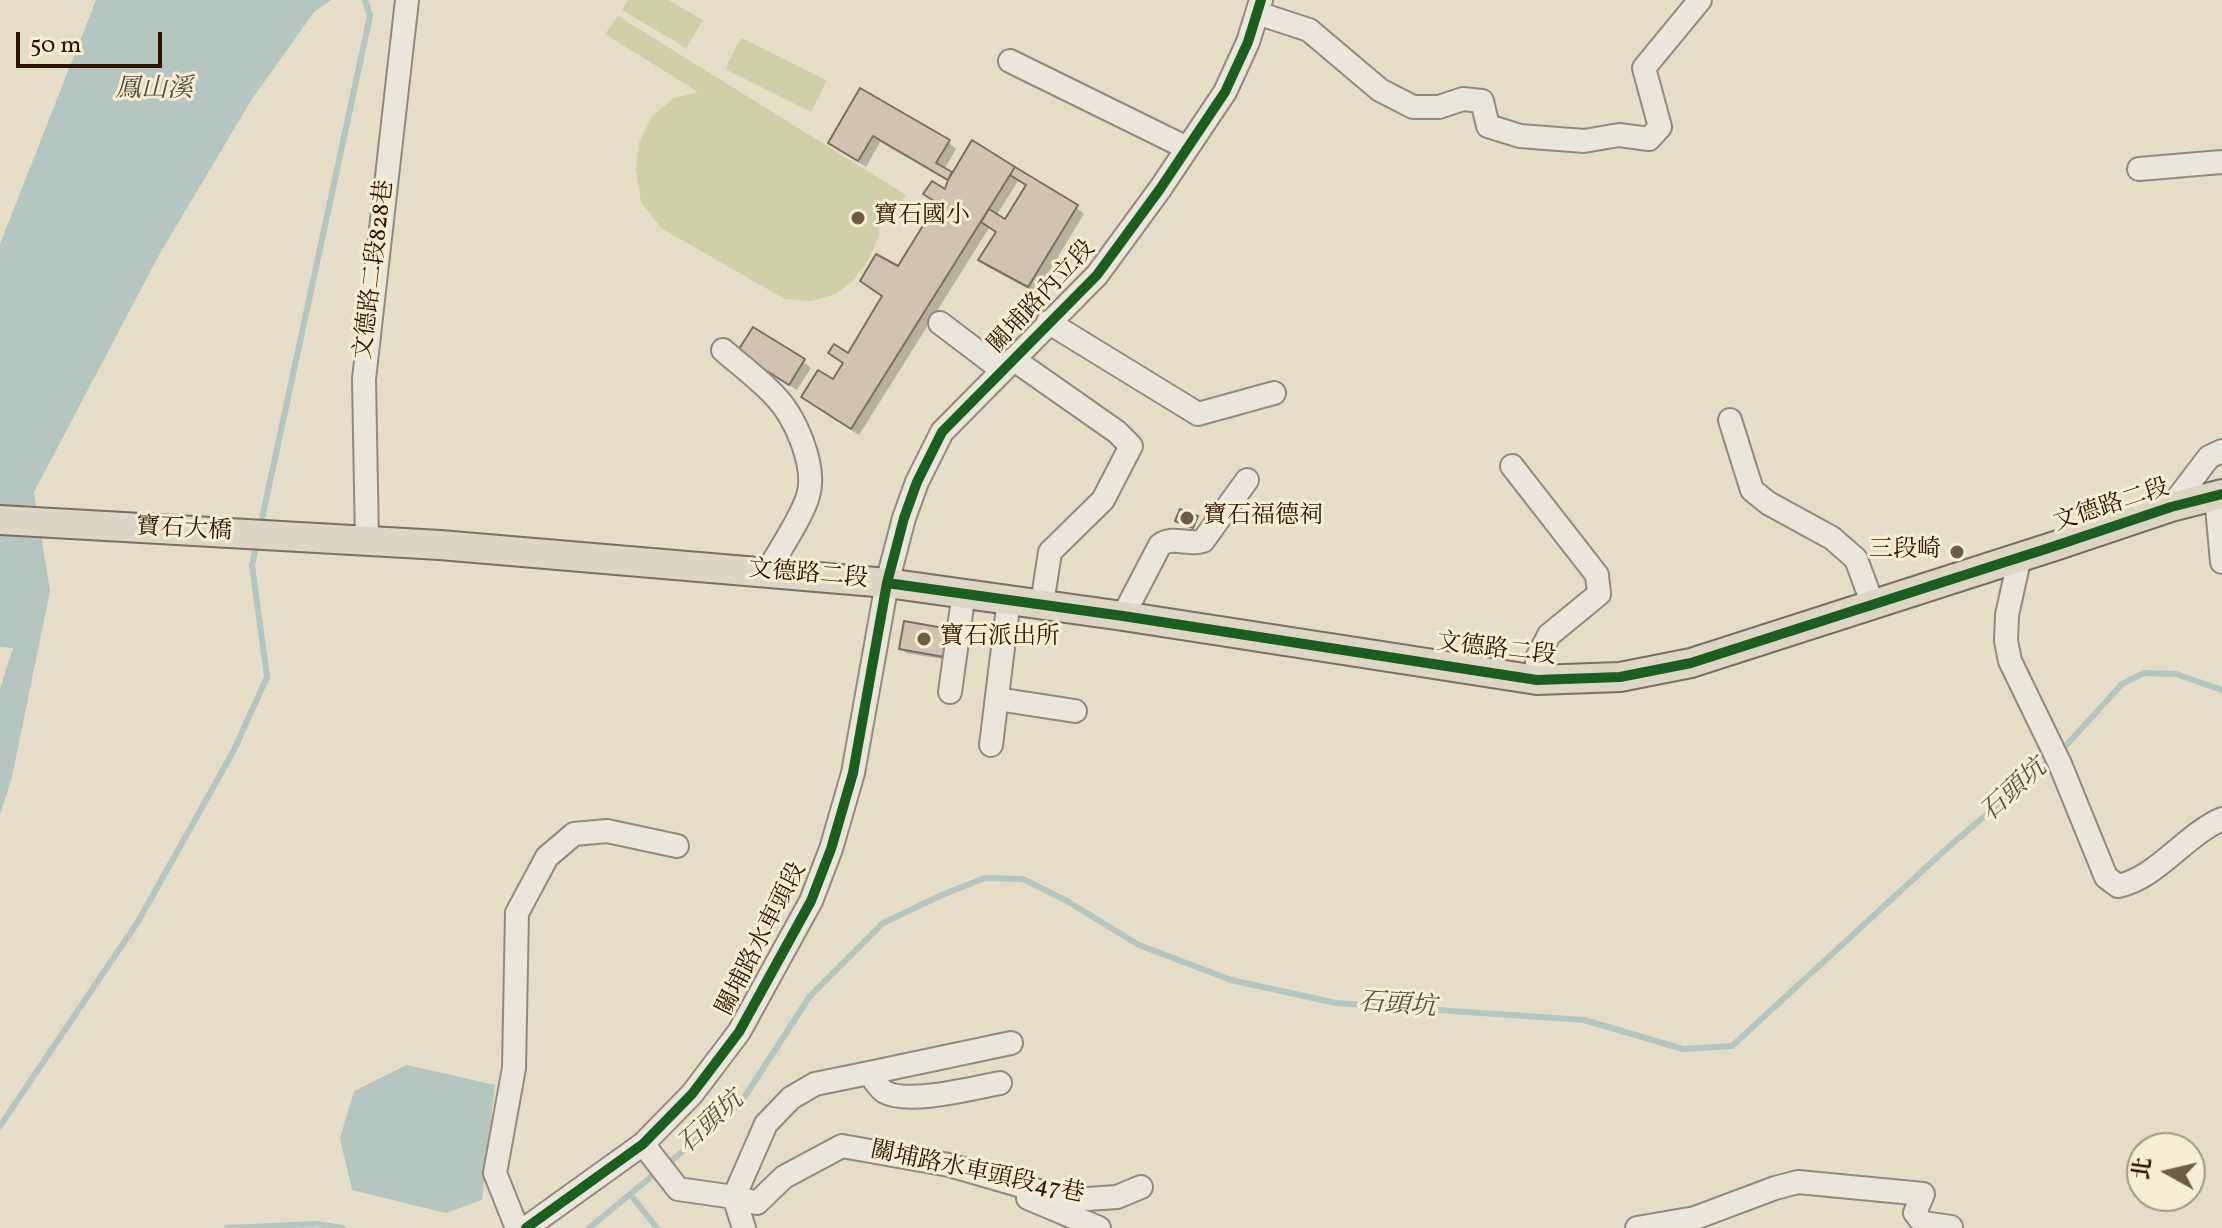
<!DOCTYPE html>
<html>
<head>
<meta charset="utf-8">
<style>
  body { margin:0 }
  #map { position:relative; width:2222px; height:1228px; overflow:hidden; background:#e5ddc7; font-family:Vollkorn,"Noto Serif TC",serif }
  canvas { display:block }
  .north { position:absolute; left:2126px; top:1132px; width:80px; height:80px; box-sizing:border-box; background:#f7edd2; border:2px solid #a7967e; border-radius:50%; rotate:278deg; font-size:22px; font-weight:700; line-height:32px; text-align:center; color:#301400 }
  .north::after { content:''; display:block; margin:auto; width:28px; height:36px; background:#6f5a46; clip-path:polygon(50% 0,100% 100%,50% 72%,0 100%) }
  .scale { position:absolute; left:16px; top:32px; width:146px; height:36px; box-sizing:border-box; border:4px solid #301400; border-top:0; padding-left:10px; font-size:24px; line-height:28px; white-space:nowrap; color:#301400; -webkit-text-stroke:6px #f7edd2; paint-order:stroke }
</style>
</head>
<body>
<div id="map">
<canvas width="2222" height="1228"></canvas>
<div class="north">北</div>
<div class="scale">50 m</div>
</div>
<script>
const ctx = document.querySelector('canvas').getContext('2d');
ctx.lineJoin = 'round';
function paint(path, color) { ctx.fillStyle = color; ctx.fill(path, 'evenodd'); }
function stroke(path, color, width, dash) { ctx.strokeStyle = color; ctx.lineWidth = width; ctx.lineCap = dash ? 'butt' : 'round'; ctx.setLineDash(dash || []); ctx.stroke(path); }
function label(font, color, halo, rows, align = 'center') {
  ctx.font = font + ' Vollkorn,"Noto Serif TC",serif'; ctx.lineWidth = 6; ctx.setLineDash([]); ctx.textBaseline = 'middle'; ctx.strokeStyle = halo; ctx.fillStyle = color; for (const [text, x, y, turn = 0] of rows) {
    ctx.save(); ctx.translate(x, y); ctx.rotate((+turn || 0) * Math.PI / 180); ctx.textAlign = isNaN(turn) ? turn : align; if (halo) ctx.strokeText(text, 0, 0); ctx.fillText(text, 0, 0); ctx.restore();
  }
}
paint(new Path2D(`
  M 628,0 L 668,0 L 703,20 L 686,48 L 622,10 Z
  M 618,16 L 906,195 L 893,213 L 878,203 L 879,235 L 870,257 L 853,281 L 836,294 L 811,301 L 785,299 L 661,228 L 641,202 L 636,169 L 639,143 L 652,116 L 674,98 L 698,92 L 605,34 Z
  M 741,38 L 827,81 L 811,112 L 725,69 Z`), '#cfcfa8');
paint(new Path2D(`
  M 96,0 L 331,0 L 314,12 L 252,99 L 159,255 L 34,492 L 50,591 L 12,777 L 0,815 L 0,689 L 13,648 L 0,647 L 0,244 Z
  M 407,1065 L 495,1085 L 482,1200 L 446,1213 L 352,1190 L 340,1138 L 354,1091 Z`), '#b5c5bf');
paint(new Path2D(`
  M 861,90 L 948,142 L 956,149 L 944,170 L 953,175 L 973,143 L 1076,207 L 1084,214 L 1036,293 L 988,267 L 980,259 L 997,233 L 989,228 L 859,435 L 811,404 L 804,397 L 834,382 L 844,365 L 830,353 L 848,356 L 884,297 L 863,281 L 899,268 L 938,205 L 926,194 L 946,192 L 949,182 L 880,142 L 866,167 L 838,150 L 830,143 ZM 1018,181 L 1027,187 L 1005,222 L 996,216 Z
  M 747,359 L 803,361 L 811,368 L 797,390 Z
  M 905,624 L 948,660 L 906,653 L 901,649 Z`), '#0003');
stroke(new Path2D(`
  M 260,528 L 370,16 L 365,0
  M 2061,751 L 2122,684 L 2144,673 L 2176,674 L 2222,690
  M 0,1126 L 139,920 L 234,750 L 267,677 L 252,565 L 257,543
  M 666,1165 L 740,1104 L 810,996 L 883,923 L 944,894 L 985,878 L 1023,879 L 1067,901 L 1139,945 L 1231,980 L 1336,1003 L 1584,1020 L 1683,1049 L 1732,1046 L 1945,850 L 2053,758
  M 630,1194 L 657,1228
  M 227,1228 L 316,1224 L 343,1228
  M 589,1228 L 657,1172`), '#b5c5bf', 6);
const building = new Path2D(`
  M 860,88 L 950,140 L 936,163 L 952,172 L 948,180 L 873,136 L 858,161 L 828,143 Z
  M 972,140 L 1015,167 L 851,429 L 801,397 L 818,370 L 833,379 L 843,363 L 828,353 L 834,344 L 848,353 L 882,296 L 860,281 L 876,254 L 898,266 L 937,203 L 923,194 L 932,181 L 945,189 L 948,180 Z
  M 1015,167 L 1078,205 L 1028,287 L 978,260 L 996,232 L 981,222 L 989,209 L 1005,219 L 1026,185 L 1010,175 Z
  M 753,327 L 805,359 L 789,385 L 737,352 Z
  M 1180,509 L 1198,516 L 1193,528 L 1175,521 Z
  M 904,621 L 949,629 L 944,657 L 899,649 Z`);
paint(building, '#d2c2b2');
stroke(building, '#797062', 2);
const minor = new Path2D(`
  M 1257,13 L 1309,30 L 1380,90 L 1413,107 L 1439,107 L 1463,99 L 1482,101 L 1488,126 L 1520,136 L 1584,141 L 1619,135 L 1649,139 L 1660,127 L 1644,68 L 1700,0
  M 1010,61 L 1187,148
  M 2139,169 L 2222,162
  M 1048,322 L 1198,414 L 1274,393
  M 940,323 L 1002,370
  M 723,350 C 740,365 759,379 774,395 C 795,416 817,466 808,496 C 802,517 779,551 767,572
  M 1013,359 L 1117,432 L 1131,446 L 1103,500 L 1050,552 L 1042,604
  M 1730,420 L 1752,490 L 1768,503 L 1832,538 L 1856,559 L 1873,605
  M 1512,466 L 1597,575 L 1599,594 L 1549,635 L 1537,658 L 1537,680
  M 2216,496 L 2222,562
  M 2171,507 L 2209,457 L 2222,451
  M 367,542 L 364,379 L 407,0
  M 2020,556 L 2007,615 L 2006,641 L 2010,661 L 2060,764 L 2106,877 L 2118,886 C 2157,878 2185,835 2222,819
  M 1123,616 L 1160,545 C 1173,535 1189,546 1203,541 L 1247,480
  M 950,692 L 964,592
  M 997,699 L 1075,711
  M 991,745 L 1009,599
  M 869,1073 L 1011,1043
  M 1000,1083 C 974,1088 908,1105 885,1092 C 879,1089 873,1078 869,1073 L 815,1084 L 791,1098 L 766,1124 L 734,1197 L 757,1203 L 784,1177 L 842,1146 L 949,1165 L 1039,1191 L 1087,1199 L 1117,1197 L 1141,1187
  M 643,1144 L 678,1189 L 734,1197 L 744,1228
  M 1028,1198 L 1099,1228
  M 517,1228 L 495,1173 L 514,1068 L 517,913 L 547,857 L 574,834 L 607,831 L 677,846
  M 526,1228 L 643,1144 L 692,1094 L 739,1032 L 811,901 L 831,849 L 853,773 L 887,583 L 904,518 L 917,482 L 942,432 L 1097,275 L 1160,189 L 1225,92 L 1248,42 L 1261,0
  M 1637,1228 L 1695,1218 L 1775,1188 L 1798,1182 L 1923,1194 L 1915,1213 L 1923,1223 L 1951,1227`);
const major = new Path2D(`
  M 0,520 L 440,545 L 887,583 L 1123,616 L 1537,680 L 1620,677 L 1691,663 L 2055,546 L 2171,507 L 2222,494`);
stroke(minor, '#938a7c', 26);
stroke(major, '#797062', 32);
stroke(minor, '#eae6db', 22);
stroke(major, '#ddd6c5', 28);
stroke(new Path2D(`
  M 887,583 L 1123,616 L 1537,680 L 1620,677 L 1691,663 L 2055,546 L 2171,507 L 2222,494
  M 526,1228 L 643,1144 L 692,1094 L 739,1032 L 811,901 L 831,849 L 853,773 L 887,583 L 904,518 L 917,482 L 942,432 L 1097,275 L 1160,189 L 1225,92 L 1248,42 L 1261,0`), '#1b5e20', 10);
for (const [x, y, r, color] of [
  [858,218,8,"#6f5a46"],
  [1187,518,8,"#6f5a46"],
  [1957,552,8,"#6f5a46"],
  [924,639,8,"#6f5a46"]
]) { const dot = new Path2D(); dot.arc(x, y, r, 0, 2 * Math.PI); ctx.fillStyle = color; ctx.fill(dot); stroke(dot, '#f7edd2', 3); }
label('24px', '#301400', '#f7edd2', [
  ["寶石國小",874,218],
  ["寶石福德祠",1203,518],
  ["三段崎",1941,552,"right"],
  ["寶石派出所",940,639]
], 'left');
label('24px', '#301400', '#f7edd2', [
  ["文德路二段828巷",376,270,-83],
  ["關埔路內立段",1043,298,-47],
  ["文德路二段",2112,507,-18],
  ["寶石大橋",184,531,3],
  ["文德路二段",808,576,5],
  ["文德路二段",1496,651,7],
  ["關埔路水車頭段",763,940,-63],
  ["關埔路水車頭段47巷",977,1174,12]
]);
label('italic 26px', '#574e41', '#f7edd2', [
  ["鳳山溪",154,91],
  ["石頭坑",2015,792,-42],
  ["石頭坑",1397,1007,4],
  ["石頭坑",712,1124,-42]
]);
</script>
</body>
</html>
